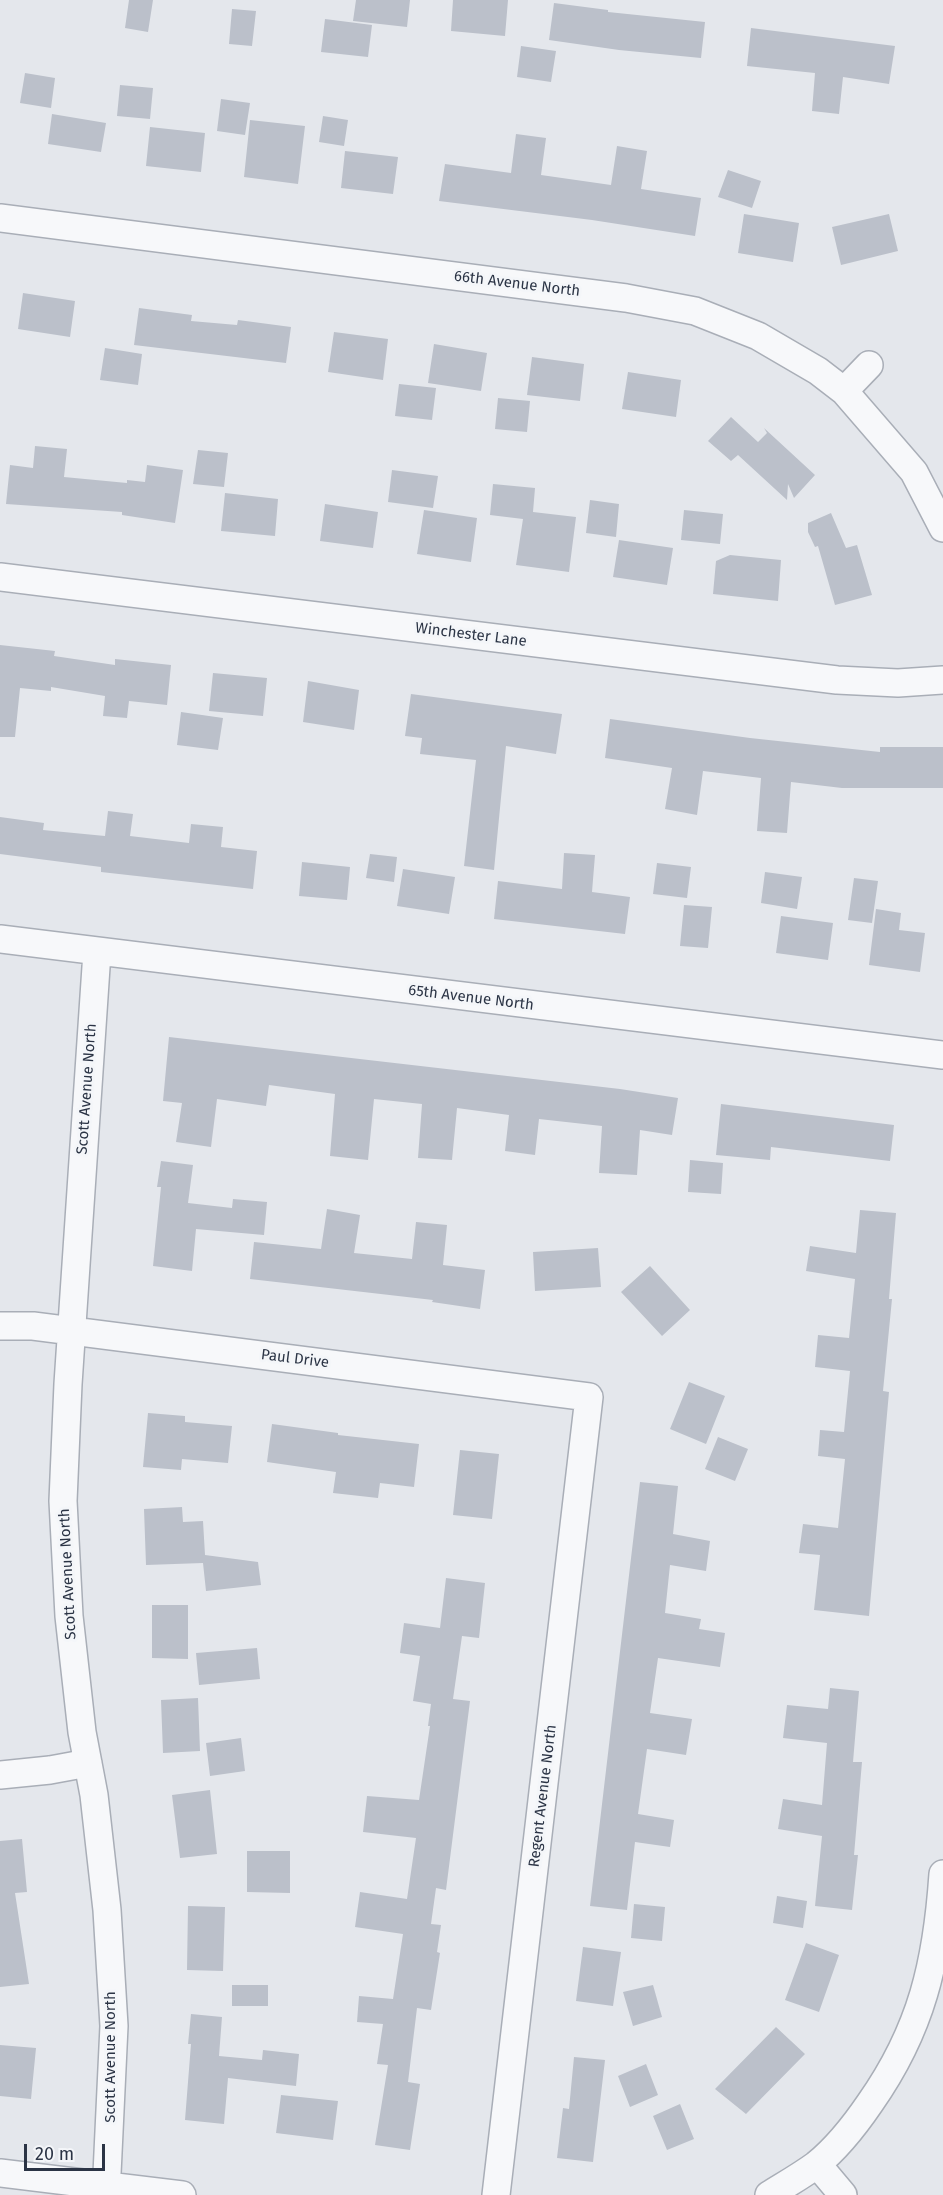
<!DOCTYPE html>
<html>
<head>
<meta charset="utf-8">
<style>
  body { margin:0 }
  #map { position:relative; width:943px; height:2195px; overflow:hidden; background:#e4e7ec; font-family:"Fira Sans",sans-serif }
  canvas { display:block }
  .scale { position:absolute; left:24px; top:2144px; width:81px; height:27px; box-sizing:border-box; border:3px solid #2b3445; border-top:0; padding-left:8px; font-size:18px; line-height:21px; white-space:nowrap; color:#2b3445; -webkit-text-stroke:4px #f4f6f9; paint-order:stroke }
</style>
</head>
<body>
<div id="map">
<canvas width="943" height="2195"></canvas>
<div class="scale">20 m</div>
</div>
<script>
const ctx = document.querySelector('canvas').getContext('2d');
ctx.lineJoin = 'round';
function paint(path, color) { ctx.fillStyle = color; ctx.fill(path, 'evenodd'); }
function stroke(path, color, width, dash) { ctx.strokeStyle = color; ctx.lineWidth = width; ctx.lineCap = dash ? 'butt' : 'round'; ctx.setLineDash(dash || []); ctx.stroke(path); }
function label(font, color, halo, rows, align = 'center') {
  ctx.font = font + ' "Fira Sans",sans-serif'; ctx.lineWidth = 6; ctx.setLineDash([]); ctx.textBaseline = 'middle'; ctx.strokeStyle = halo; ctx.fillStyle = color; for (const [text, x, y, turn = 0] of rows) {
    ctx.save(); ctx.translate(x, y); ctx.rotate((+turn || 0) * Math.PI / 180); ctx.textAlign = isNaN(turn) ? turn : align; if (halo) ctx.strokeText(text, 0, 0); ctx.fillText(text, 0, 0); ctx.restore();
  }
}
paint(new Path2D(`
  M 129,0 L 153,0 L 148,32 L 125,28 Z
  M 356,0 L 410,0 L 407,27 L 353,21 Z
  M 453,0 L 508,0 L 505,36 L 451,31 Z
  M 554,3 L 608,10 L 608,12 L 705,22 L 701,58 L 619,50 L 549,40 Z
  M 232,9 L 256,11 L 252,46 L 229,44 Z
  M 325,19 L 372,25 L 368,57 L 321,52 Z
  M 751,28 L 895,46 L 889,84 L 843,77 L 839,114 L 812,111 L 815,73 L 747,66 Z
  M 521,46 L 556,51 L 551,82 L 517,77 Z
  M 25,73 L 55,78 L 51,108 L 20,103 Z
  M 120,85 L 153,88 L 150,119 L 117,116 Z
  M 221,99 L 250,103 L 245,135 L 217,131 Z
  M 52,114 L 106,123 L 101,152 L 48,144 Z
  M 323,116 L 348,120 L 344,146 L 319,142 Z
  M 250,120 L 305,126 L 298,184 L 244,177 Z
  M 150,127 L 205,133 L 201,172 L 146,166 Z
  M 516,134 L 546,138 L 541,175 L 611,185 L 617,146 L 647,151 L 641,189 L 701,198 L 695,236 L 592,220 L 439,201 L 445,164 L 511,173 Z
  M 345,151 L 398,157 L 393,194 L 341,188 Z
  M 728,170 L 761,181 L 752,208 L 718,197 Z
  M 744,214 L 799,223 L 793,262 L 738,253 Z
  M 889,214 L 898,251 L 841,265 L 832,227 Z
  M 23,293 L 75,301 L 70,337 L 18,329 Z
  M 139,308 L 192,315 L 191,321 L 237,325 L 238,320 L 291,327 L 286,363 L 134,345 Z
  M 334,332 L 388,339 L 383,380 L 328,372 Z
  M 434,344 L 487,353 L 481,391 L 428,383 Z
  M 105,348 L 142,354 L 138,385 L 100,380 Z
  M 532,357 L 584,364 L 580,401 L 527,395 Z
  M 628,372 L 681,380 L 676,417 L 622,409 Z
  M 399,384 L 436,388 L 432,420 L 395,416 Z
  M 498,398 L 530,401 L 527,432 L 495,429 Z
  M 731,417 L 758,442 L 767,433 L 764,428 L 815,475 L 794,498 L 788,484 L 787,500 L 738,455 L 731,461 L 708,441 Z
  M 35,446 L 67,449 L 64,477 L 127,483 L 127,480 L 145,482 L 147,465 L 183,470 L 175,523 L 122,515 L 122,512 L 6,504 L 10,465 L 33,468 Z
  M 198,450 L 228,453 L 224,487 L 193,484 Z
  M 392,470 L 438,476 L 433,508 L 388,502 Z
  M 493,484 L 535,488 L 533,512 L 576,517 L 569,572 L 516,565 L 523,519 L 490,515 Z
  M 225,493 L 278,499 L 275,536 L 221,531 Z
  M 590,500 L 619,504 L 616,537 L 586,533 Z
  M 325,504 L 378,512 L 373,548 L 320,541 Z
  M 424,510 L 477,518 L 471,562 L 417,554 Z
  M 684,510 L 723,514 L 720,544 L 681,540 Z
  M 831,513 L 846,548 L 857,545 L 872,595 L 835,605 L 818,546 L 815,547 L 808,532 L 808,523 Z
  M 619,540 L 673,548 L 667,585 L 613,577 Z
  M 730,555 L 781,560 L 778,601 L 713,594 L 716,561 Z
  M 0,645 L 55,651 L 54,656 L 115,665 L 115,659 L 171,665 L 167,705 L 129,701 L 127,718 L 103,716 L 105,696 L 51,687 L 51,691 L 20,688 L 15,737 L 0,737 Z
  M 213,673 L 267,678 L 263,716 L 209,711 Z
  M 308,681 L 359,690 L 354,730 L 303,722 Z
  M 411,694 L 562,714 L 556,754 L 506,746 L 494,870 L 464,866 L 476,760 L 420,754 L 422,738 L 405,736 Z
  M 181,712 L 223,718 L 218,750 L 177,745 Z
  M 610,719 L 750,738 L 880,752 L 880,747 L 943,747 L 943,788 L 842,788 L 791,782 L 787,833 L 757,831 L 761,778 L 703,771 L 697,815 L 665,809 L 672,768 L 605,758 Z
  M 108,811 L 133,814 L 130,836 L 189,843 L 191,824 L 223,827 L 221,847 L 257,851 L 253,889 L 101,872 L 101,867 L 0,854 L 0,817 L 44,823 L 43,830 L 105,836 Z
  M 564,853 L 595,855 L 592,892 L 630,897 L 625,934 L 494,919 L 498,881 L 562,889 Z
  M 370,854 L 397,857 L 394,882 L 366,878 Z
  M 302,862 L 350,867 L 347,900 L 299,896 Z
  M 657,863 L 691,867 L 687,898 L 653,894 Z
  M 403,869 L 455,877 L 449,914 L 397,906 Z
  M 765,872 L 802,877 L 797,909 L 761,903 Z
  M 854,878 L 878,881 L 872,923 L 848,920 Z
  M 684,905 L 712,907 L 708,948 L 680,946 Z
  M 876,909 L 901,913 L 899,930 L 925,933 L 920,972 L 869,965 Z
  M 781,916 L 833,923 L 828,960 L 776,953 Z
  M 169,1037 L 620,1089 L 678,1098 L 672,1135 L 640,1130 L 637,1175 L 599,1173 L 602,1126 L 539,1119 L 535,1155 L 505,1151 L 509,1115 L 457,1108 L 452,1160 L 418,1158 L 422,1104 L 374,1099 L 368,1160 L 330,1156 L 335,1094 L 269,1085 L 266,1106 L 217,1099 L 211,1147 L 176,1142 L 182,1103 L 163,1101 Z
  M 721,1104 L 894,1125 L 890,1161 L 771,1147 L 770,1160 L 716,1155 Z
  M 690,1160 L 723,1163 L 721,1194 L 688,1192 Z
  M 161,1161 L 193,1165 L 188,1203 L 232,1208 L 233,1199 L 267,1202 L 264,1235 L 196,1229 L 192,1271 L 153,1266 L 161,1187 L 157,1187 Z
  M 327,1209 L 360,1215 L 354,1253 L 412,1259 L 416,1222 L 447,1225 L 443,1265 L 485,1270 L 480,1309 L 432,1302 L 433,1300 L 250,1279 L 254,1242 L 321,1249 Z
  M 860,1210 L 896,1213 L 889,1299 L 892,1299 L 883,1391 L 889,1392 L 869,1616 L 814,1610 L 820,1555 L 799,1553 L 803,1524 L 838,1528 L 845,1459 L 818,1456 L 820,1430 L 844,1432 L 850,1371 L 815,1367 L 818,1335 L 849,1338 L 855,1279 L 806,1271 L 810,1246 L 856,1253 Z
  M 598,1248 L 601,1287 L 535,1291 L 533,1252 Z
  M 650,1266 L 690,1310 L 662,1336 L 621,1292 Z
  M 689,1382 L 725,1396 L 706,1444 L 670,1429 Z
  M 148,1413 L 185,1416 L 185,1422 L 232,1426 L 228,1463 L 182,1459 L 181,1470 L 143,1467 Z
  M 272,1424 L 338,1433 L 338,1435 L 419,1444 L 414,1487 L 380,1483 L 378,1498 L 333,1493 L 336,1472 L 267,1462 Z
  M 718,1437 L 748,1449 L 735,1481 L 705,1469 Z
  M 460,1450 L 499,1454 L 492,1519 L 453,1515 Z
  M 640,1482 L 678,1486 L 673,1534 L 710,1541 L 706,1571 L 670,1565 L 665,1613 L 701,1619 L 699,1629 L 725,1633 L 720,1667 L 658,1658 L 650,1713 L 692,1719 L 686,1755 L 647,1749 L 638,1814 L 674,1820 L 670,1847 L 635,1842 L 627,1910 L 590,1906 Z
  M 182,1507 L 183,1522 L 203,1521 L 205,1555 L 258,1562 L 261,1585 L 206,1591 L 203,1563 L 146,1565 L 144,1509 Z
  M 446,1578 L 485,1583 L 479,1638 L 462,1636 L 453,1699 L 470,1701 L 446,1890 L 436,1888 L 431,1924 L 441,1925 L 437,1952 L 440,1953 L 431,2010 L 417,2008 L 408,2082 L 420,2084 L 410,2150 L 375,2145 L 388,2065 L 377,2064 L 383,2024 L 357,2022 L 359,1996 L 393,1999 L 403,1934 L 355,1927 L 360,1892 L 407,1899 L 416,1838 L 363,1832 L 367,1796 L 419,1800 L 430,1726 L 428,1726 L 431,1704 L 413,1701 L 420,1656 L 400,1653 L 404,1623 L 440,1628 Z
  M 152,1605 L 188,1605 L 188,1659 L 152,1658 Z
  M 257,1648 L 260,1679 L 199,1685 L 196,1653 Z
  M 830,1688 L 859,1691 L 853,1762 L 862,1762 L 854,1855 L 858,1855 L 852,1910 L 815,1906 L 822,1836 L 778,1829 L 783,1799 L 822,1805 L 827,1743 L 783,1738 L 787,1705 L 828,1709 Z
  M 198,1698 L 200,1751 L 163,1753 L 161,1700 Z
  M 241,1738 L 245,1771 L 210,1776 L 206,1743 Z
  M 210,1790 L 217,1854 L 180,1858 L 172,1795 Z
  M 22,1839 L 27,1892 L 15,1893 L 29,1984 L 0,1987 L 0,1841 Z
  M 247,1851 L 290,1851 L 290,1893 L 247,1892 Z
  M 777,1896 L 807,1901 L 803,1928 L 773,1923 Z
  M 634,1904 L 665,1907 L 662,1941 L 631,1938 Z
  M 188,1906 L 225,1907 L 223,1971 L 187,1970 Z
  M 806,1943 L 839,1955 L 819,2012 L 785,2000 Z
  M 583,1947 L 621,1952 L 613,2006 L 576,2001 Z
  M 232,1985 L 268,1985 L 268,2006 L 232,2006 Z
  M 653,1985 L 662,2017 L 633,2026 L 623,1992 Z
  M 191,2014 L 222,2017 L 219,2056 L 262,2060 L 263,2050 L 299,2054 L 296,2086 L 228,2078 L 224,2124 L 185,2120 L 191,2044 L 188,2044 Z
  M 776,2027 L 805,2054 L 746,2114 L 715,2089 Z
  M 0,2045 L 36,2048 L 31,2099 L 0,2096 Z
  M 574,2057 L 605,2060 L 593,2162 L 557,2158 L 563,2108 L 569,2109 Z
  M 646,2064 L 658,2095 L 630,2107 L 618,2076 Z
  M 281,2095 L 338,2101 L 333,2140 L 276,2133 Z
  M 680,2104 L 694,2139 L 667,2150 L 653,2116 Z`), '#bbc0ca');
const street = new Path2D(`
  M 0,218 L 626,298 L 695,311 L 758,336 L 818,371 L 844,391 L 914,472 L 943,528
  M 844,391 L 869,365
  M 0,577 L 837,680 L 898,683 L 943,680
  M 0,939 L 943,1055
  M 97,952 L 68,1384 L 63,1501 L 69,1616 L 82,1732 L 94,1795 L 107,1910 L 114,2026 L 106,2195
  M 0,1326 L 33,1326 L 589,1397 L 496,2195
  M 0,1775 L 50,1770 L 88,1763
  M 817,2164 L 843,2195
  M 0,2173 L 182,2195
  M 769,2195 C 785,2185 801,2176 816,2165 C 837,2148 855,2125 870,2103 C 922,2029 937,1962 943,1874`);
stroke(street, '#a9aeb7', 30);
stroke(street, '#f7f8fa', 27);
label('15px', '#2b3445', '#f4f6f9', [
  ["66th Avenue North",517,284,7],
  ["Winchester Lane",471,635,7],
  ["65th Avenue North",471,998,7],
  ["Scott Avenue North",87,1089,-86],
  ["Paul Drive",295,1359,7],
  ["Scott Avenue North",68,1574,-93],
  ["Regent Avenue North",543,1796,-83],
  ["Scott Avenue North",111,2057,-90]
]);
</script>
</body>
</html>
